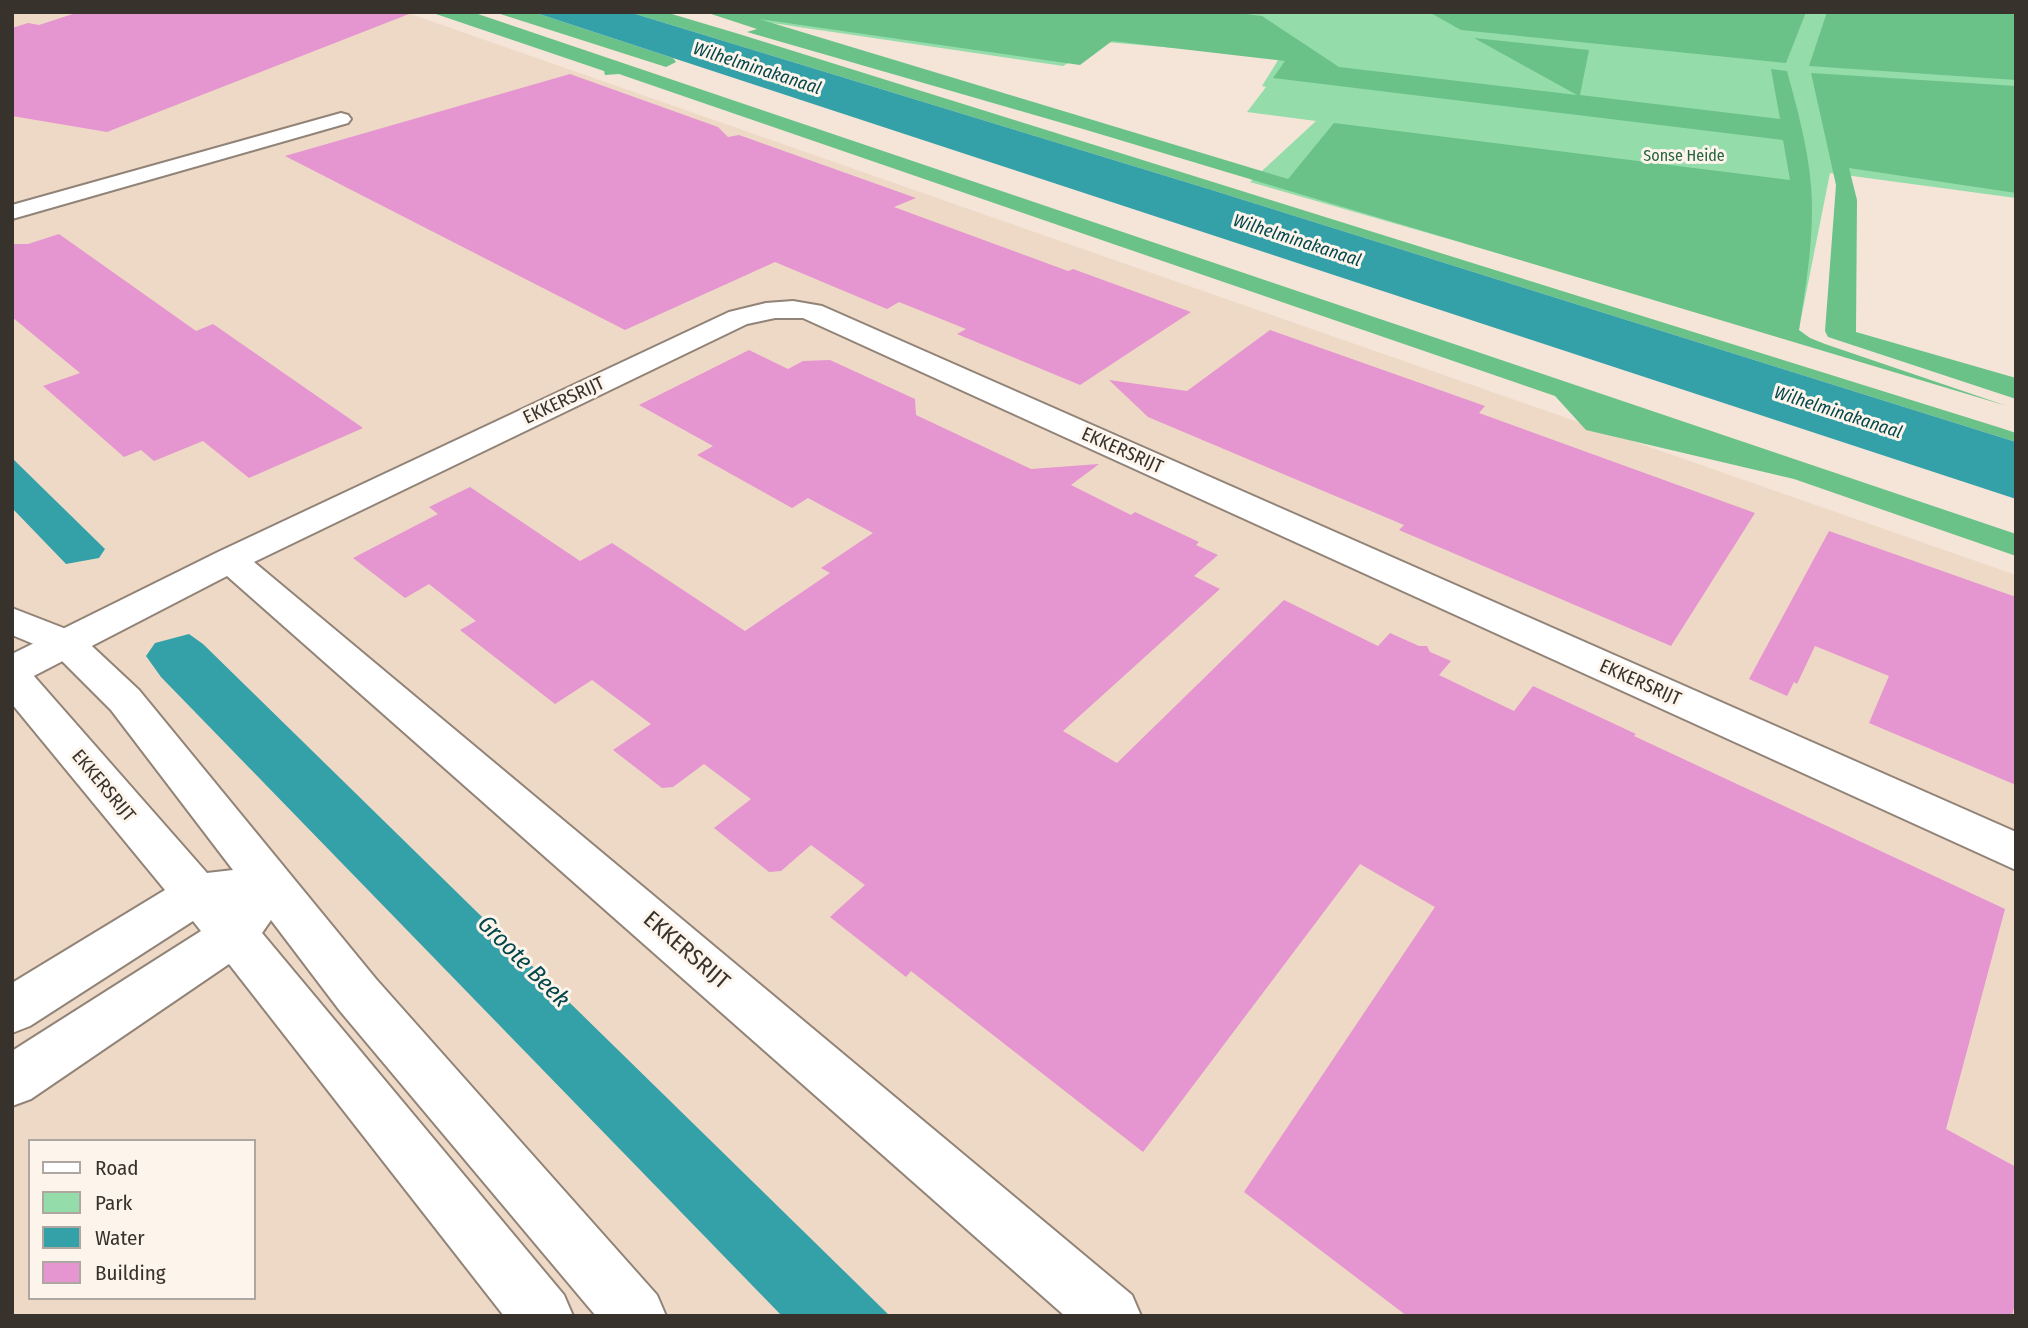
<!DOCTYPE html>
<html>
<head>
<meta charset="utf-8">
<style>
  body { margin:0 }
  #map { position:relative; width:2028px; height:1328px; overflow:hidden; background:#f5e5d8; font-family:"Fira Sans Condensed",sans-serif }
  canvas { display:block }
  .frame { position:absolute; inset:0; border:14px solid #38322d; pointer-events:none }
  .legend { position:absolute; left:28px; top:1139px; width:228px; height:161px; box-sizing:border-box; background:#fdf4ec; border:2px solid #aea6a0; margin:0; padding:9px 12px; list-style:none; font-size:21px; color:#38322d }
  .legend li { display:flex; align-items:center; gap:14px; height:35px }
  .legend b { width:35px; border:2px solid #aea6a0 }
</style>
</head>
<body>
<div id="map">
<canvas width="2028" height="1328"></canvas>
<div class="frame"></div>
<ul class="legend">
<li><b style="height:9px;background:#fff"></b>Road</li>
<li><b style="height:19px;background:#95dcab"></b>Park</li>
<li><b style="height:19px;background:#34a1a9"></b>Water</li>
<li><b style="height:19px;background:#e595d0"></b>Building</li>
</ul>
</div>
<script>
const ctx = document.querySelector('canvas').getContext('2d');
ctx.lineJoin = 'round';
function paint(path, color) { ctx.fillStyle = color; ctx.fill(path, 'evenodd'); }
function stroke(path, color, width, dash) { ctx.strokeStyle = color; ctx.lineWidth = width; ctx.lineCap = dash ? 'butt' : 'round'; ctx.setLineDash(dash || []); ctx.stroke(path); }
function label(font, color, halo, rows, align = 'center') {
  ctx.font = font + ' "Fira Sans Condensed",sans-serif'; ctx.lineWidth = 6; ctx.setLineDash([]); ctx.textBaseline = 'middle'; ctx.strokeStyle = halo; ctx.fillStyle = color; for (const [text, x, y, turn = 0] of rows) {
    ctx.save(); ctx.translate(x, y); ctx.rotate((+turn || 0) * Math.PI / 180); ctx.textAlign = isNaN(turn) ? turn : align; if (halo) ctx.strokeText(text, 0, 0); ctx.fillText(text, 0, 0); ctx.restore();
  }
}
paint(new Path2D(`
  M 12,12 L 405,12 L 2016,575 L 2016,1316 L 12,1316 ZM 30,1141 L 254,1141 L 254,1298 L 30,1298 Z`), '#eed9c6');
paint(new Path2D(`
  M 725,12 L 2016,12 L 2016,198 L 1830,173 L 1797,339 L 1250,182 L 1316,121 L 1247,112 L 1266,87 L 1262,86 L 1280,57 L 1105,42 L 1063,66 L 758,21 Z`), '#95dcab');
paint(new Path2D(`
  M 430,12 L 472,12 L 2016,534 L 2016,556 L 1794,479 L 1586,430 L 1555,396 L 619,74 L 605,75 L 604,71 Z
  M 494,12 L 533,12 L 673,58 L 676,62 L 666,67 Z
  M 629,12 L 665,12 L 739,34 L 2001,428 L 2016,433 L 2016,442 L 1212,190 Z
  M 705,12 L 1229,12 L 1262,16 L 1339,67 L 1577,95 L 1474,38 L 1589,50 L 1580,95 L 1780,119 L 1771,69 L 1787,71 C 1797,108 1808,147 1811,186 C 1815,233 1806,285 1799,330 L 1810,338 L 1825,344 L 2007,406 L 1083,129 L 747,32 L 757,29 ZM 759,19 L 1080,65 L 1112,41 L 1285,61 L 1273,78 L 1783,140 L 1790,180 L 1334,123 L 1288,179 Z
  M 1429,12 L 1806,12 L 1786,63 L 1461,30 Z
  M 1827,12 L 2016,12 L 2016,80 L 1809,66 Z
  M 1811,73 L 2016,86 L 2016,193 L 1849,168 L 1857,200 L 1856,332 L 2016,378 L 2016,399 L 1828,337 L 1825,331 L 1836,185 Z`), '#6ac288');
paint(new Path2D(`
  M 533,12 L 629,12 L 1212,190 L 2016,442 L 2016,499 Z
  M 12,458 L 105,549 L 99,558 L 66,564 L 12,508 Z
  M 189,634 L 203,644 L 890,1316 L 782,1316 L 161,677 L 146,656 L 155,643 Z`), '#34a1a9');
paint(new Path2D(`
  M 79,12 L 409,12 L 409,14 L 107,132 L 12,116 L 12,28 L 28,23 L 39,25 Z
  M 570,74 L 718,127 L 728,137 L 739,135 L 916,198 L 894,207 L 1068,271 L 1073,269 L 1191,312 L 1080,385 L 957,334 L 966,329 L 899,302 L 887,309 L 775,262 L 625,330 L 285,156 Z
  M 59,234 L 196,331 L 213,324 L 363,428 L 249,478 L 203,441 L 154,461 L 141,450 L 124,457 L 43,386 L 80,373 L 12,317 L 12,244 L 28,244 Z
  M 1270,330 L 1485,406 L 1479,413 L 1755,513 L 1671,646 L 1399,530 L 1404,525 L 1148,417 L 1109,380 L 1187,391 Z
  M 749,350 L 788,369 L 803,361 L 830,360 L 915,399 L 916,415 L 1031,469 L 1099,464 L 1071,485 L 1131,515 L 1135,512 L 1199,542 L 1196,545 L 1218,555 L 1194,576 L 1220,589 L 1063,731 L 1117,763 L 1284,600 L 1378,646 L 1390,633 L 1419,646 L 1427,646 L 1430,652 L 1451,661 L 1439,675 L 1514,711 L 1533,686 L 1636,734 L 1634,736 L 2005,909 L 1946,1129 L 2016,1167 L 2016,1299 L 2012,1316 L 1407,1316 L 1244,1192 L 1435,907 L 1360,864 L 1143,1152 L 911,971 L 906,977 L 830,917 L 865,885 L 811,845 L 781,871 L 769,872 L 714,828 L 751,799 L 704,764 L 673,787 L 662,788 L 613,750 L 651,724 L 592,680 L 555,704 L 460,630 L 476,621 L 429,584 L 405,598 L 353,558 L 438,514 L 429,507 L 470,487 L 580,561 L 612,543 L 745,631 L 830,573 L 821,568 L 873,533 L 808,498 L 792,508 L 697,455 L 713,446 L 639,405 Z
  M 1829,531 L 2016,597 L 2016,785 L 1869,723 L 1889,676 L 1815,646 L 1797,684 L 1794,682 L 1787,696 L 1749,679 Z`), '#e595d0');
const minor = new Path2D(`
  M 341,113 L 348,115 L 351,119 L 348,123 L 12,219 L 12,205 Z
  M 793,301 L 822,306 L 2016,832 L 2016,870 L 803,318 L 775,318 L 747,324 L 254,562 L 1132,1295 L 1141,1316 L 1065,1316 L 227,576 L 26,680 L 12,683 L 12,654 L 218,552 L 729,312 L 766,303 Z`);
const secondary = new Path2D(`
  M 12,608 L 79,634 L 139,690 L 376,979 L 657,1295 L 666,1316 L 596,1316 L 340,1011 L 271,920 L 262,933 L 564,1295 L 573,1316 L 504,1316 L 229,964 L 31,1099 L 12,1106 L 12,1051 L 201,931 L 193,921 L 30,1026 L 12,1033 L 12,983 L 165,890 L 12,704 L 12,663 L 26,667 L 207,873 L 233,870 L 111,710 L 53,652 L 12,635 Z`);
stroke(minor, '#918377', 4);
stroke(secondary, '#918377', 4);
paint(minor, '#fff');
paint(secondary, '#fff');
label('16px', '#25643e', '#fdf4ec', [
  ["Sonse Heide",1684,157]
]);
label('italic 18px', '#03474b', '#fdf4ec', [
  ["Wilhelminakanaal",757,69,18],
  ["Wilhelminakanaal",1297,241,18],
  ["Wilhelminakanaal",1838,413,18]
]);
label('19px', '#38322d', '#fdf4ec', [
  ["EKKERSRIJT",564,401,-25],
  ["EKKERSRIJT",1122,451,24],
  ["EKKERSRIJT",1640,683,24],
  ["EKKERSRIJT",103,786,50]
]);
label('23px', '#38322d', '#fdf4ec', [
  ["EKKERSRIJT",686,951,41]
]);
label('italic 24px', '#03474b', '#fdf4ec', [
  ["Groote Beek",523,962,45]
]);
</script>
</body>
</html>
